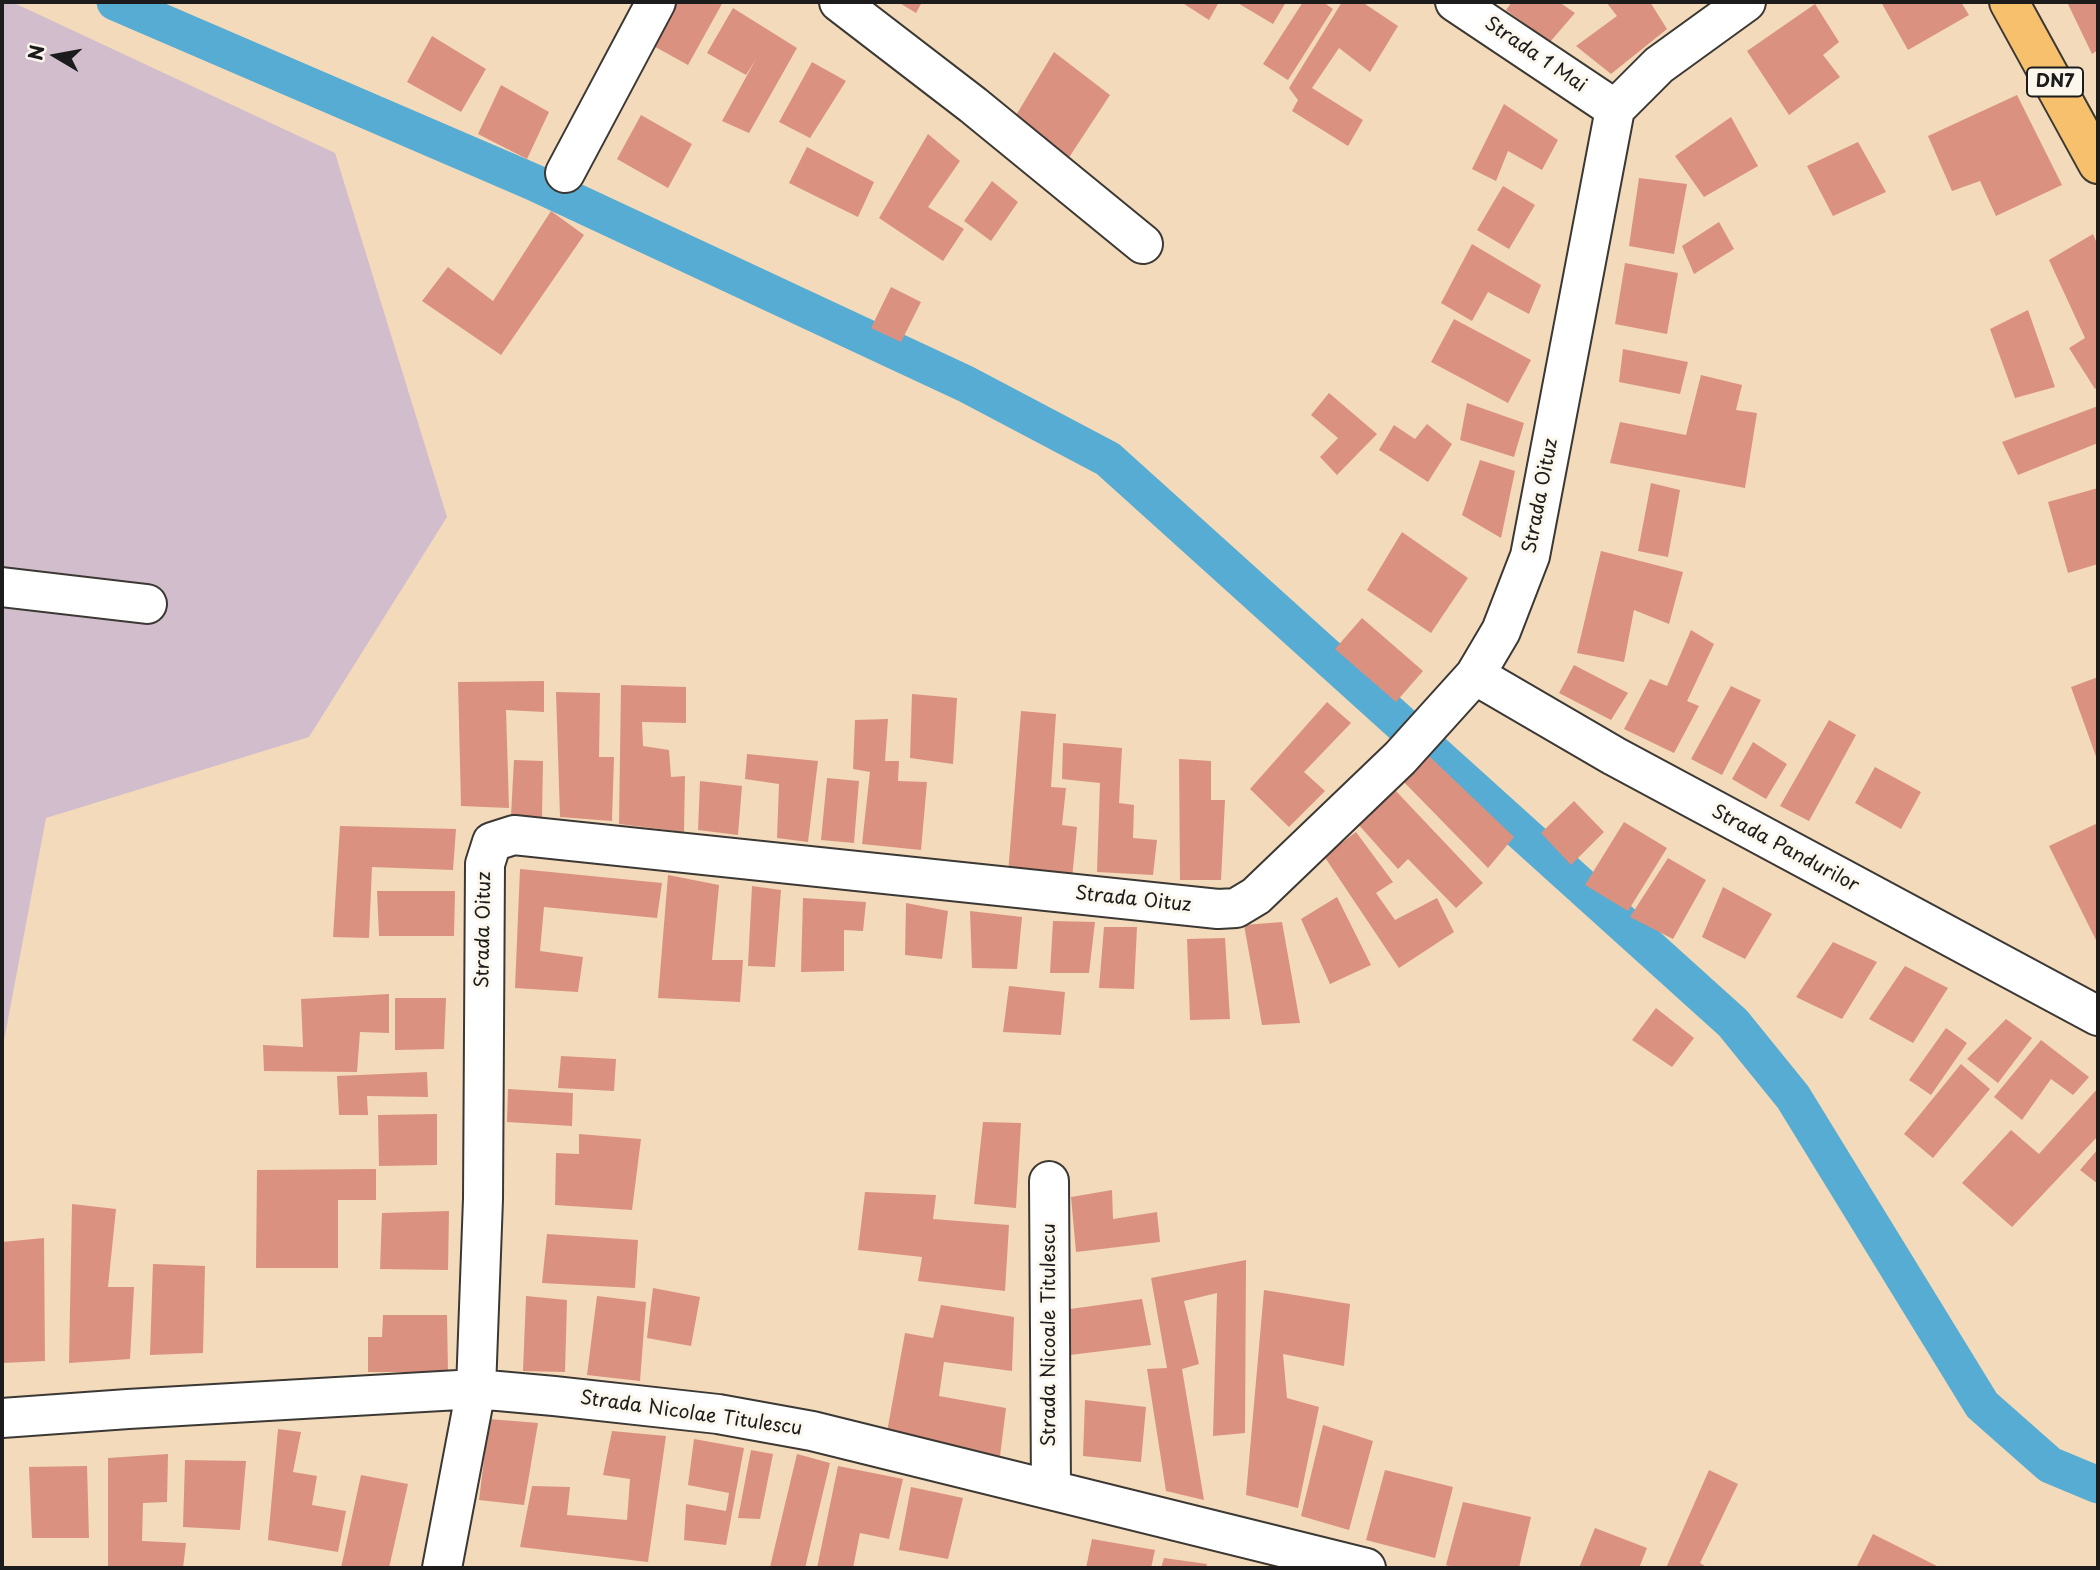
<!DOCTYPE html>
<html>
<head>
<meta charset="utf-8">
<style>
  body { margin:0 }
  #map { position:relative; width:2100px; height:1570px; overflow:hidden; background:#f2dabb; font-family:"Playpen Sans",sans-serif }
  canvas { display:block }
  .frame { position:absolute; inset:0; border:4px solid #1c1c1c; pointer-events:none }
  .north { position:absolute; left:21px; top:21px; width:70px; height:70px; -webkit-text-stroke:5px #fbf7ec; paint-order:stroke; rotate:280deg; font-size:19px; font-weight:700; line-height:28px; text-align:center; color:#1c1c1c }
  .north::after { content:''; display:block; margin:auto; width:24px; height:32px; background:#1c1c1c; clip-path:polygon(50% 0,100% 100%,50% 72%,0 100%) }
</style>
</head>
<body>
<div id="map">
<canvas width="2100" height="1570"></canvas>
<div class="frame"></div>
<div class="north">N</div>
</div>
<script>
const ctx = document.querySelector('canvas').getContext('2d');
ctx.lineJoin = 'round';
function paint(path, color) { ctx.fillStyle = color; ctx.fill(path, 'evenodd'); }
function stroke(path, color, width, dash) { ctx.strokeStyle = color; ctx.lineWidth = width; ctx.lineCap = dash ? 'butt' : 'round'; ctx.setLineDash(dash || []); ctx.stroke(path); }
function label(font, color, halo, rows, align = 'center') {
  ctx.font = font + ' "Playpen Sans",sans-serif'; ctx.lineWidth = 6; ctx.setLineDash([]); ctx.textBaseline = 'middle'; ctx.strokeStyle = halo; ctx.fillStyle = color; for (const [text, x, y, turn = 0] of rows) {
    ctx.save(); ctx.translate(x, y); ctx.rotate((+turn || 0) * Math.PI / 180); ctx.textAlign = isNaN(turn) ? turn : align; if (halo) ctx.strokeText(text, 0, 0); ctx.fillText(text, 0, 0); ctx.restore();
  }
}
paint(new Path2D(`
  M 2,2 L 12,2 L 335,153 L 447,517 L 309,737 L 46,818 L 2,1051 Z`), '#d1bdcc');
stroke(new Path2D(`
  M 115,2 L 533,182 L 966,384 L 1108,459 L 1733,1023 L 1793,1097 L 1982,1405 L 2050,1465 L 2098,1485`), '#56acd3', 37);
paint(new Path2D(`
  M 673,2 L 723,2 L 688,65 L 650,44 Z
  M 898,2 L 922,2 L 916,13 Z
  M 1181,2 L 1219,2 L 1209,20 Z
  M 1236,2 L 1286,2 L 1273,24 Z
  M 1303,2 L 1323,2 L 1333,9 L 1288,80 L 1263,64 Z
  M 1342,2 L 1362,2 L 1398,26 L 1370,72 L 1339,48 L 1312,88 L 1363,120 L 1348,146 L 1292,111 L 1298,100 L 1289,88 Z
  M 1512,2 L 1559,2 L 1575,13 L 1550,42 L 1506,10 Z
  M 1606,2 L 1650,2 L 1667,29 L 1611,74 L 1576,46 L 1617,16 Z
  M 1881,2 L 1961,2 L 1969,15 L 1908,50 Z
  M 2067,2 L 2098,2 L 2098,50 L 2092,54 Z
  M 1815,4 L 1839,42 L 1823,55 L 1840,77 L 1789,115 L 1747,51 Z
  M 733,8 L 797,48 L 749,133 L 722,121 L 756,59 L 746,75 L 707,53 Z
  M 432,36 L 486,69 L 461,112 L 407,82 Z
  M 1054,52 L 1110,95 L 1066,162 L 1012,122 Z
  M 812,62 L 846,81 L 810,138 L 779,122 Z
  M 501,85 L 549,112 L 527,159 L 478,134 Z
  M 2017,95 L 2062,185 L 1996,216 L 1980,181 L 1952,191 L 1928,136 Z
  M 1504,104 L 1558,140 L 1542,170 L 1508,151 L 1496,181 L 1472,169 Z
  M 641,115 L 692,144 L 668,188 L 617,159 Z
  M 1731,117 L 1758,166 L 1704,197 L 1675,156 Z
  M 928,134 L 960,161 L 928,207 L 964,229 L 943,261 L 879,218 Z
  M 1858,142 L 1886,192 L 1833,216 L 1807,166 Z
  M 807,147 L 874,182 L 858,217 L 789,183 Z
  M 1639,178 L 1687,184 L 1674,254 L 1629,246 Z
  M 992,181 L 1018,202 L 991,241 L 964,221 Z
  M 1503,186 L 1535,205 L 1509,249 L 1477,230 Z
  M 551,211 L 584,235 L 501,355 L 422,301 L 448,267 L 493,301 Z
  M 1719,222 L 1734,249 L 1694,274 L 1682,246 Z
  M 2093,234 L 2098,246 L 2098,387 L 2095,389 L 2069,348 L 2085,338 L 2049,260 Z
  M 1472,244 L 1541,285 L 1529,314 L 1488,292 L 1472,321 L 1441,303 Z
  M 1625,263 L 1678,273 L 1667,334 L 1615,324 Z
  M 891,287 L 921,302 L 901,342 L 871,328 Z
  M 2028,310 L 2055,387 L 2015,398 L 1990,329 Z
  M 1454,319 L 1531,360 L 1508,403 L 1431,362 Z
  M 1623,349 L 1688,362 L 1680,394 L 1619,382 Z
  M 1701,375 L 1742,385 L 1736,410 L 1757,413 L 1745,488 L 1610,463 L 1620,422 L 1686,435 Z
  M 1329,393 L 1377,434 L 1337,475 L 1320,457 L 1338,438 L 1311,415 Z
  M 1467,403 L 1524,423 L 1514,457 L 1460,440 Z
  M 2098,406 L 2098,443 L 2018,475 L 2002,442 Z
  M 1427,424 L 1452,444 L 1428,482 L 1379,450 L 1394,425 L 1415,439 Z
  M 1480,460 L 1515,471 L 1501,538 L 1462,515 Z
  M 1651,483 L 1680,490 L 1668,557 L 1638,551 Z
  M 2098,488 L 2098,564 L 2068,573 L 2048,502 Z
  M 1402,532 L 1468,578 L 1431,633 L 1367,590 Z
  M 1601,551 L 1683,572 L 1669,624 L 1634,610 L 1624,662 L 1577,653 Z
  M 1362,618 L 1423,671 L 1396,702 L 1335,649 Z
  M 1691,630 L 1714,644 L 1687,701 L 1699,706 L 1674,753 L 1624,729 L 1650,679 L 1667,686 Z
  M 1574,665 L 1628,693 L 1611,720 L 1559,693 Z
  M 2098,677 L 2098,762 L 2071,687 Z
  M 544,681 L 544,712 L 506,710 L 509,808 L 461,806 L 458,682 Z
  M 621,685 L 686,687 L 686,723 L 642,722 L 643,746 L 669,750 L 671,777 L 685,776 L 684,832 L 619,824 Z
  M 1731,686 L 1761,700 L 1722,775 L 1691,759 Z
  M 556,692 L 600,693 L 599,757 L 614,757 L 612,821 L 560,817 Z
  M 912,694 L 957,698 L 953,764 L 910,758 Z
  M 1327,702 L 1351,723 L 1304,772 L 1325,791 L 1289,827 L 1250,789 Z
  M 1021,711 L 1056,714 L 1051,787 L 1066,788 L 1062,825 L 1077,827 L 1072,879 L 1008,874 Z
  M 888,719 L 885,761 L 899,761 L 898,781 L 927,782 L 921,850 L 862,844 L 870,772 L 853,769 L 855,720 Z
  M 1829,720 L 1856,735 L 1809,821 L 1780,806 Z
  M 1753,742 L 1787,764 L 1766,799 L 1732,779 Z
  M 1063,743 L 1122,748 L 1119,803 L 1134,805 L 1133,838 L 1157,840 L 1153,875 L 1097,872 L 1100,783 L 1062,779 Z
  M 1426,753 L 1514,837 L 1488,868 L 1401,779 Z
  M 747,754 L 818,761 L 808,842 L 777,838 L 779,784 L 745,779 Z
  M 1179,759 L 1211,761 L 1211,800 L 1225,800 L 1221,880 L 1180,880 Z
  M 514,760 L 543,761 L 542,817 L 511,815 Z
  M 1875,767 L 1921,792 L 1901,829 L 1855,803 Z
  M 827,778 L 859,781 L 854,843 L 821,840 Z
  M 700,781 L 742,786 L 738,835 L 698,830 Z
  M 1394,789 L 1483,883 L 1456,908 L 1408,859 L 1398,869 L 1358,824 Z
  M 1574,801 L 1604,832 L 1571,865 L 1541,833 Z
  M 1624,822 L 1667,848 L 1628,911 L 1585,885 Z
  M 2098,823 L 2098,944 L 2049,846 Z
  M 340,826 L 456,829 L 453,870 L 372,867 L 369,938 L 333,937 Z
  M 1356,832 L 1393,882 L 1376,893 L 1395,920 L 1437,898 L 1454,932 L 1399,968 L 1324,856 Z
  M 1668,858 L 1706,880 L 1673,939 L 1630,917 Z
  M 520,869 L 662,883 L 657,918 L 544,907 L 540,951 L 583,957 L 578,992 L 515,988 Z
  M 668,875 L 719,885 L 712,960 L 743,960 L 740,1002 L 658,998 Z
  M 752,886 L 781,890 L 775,967 L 748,966 Z
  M 1723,887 L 1772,914 L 1745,959 L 1702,937 Z
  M 377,891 L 455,891 L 454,936 L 379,936 Z
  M 1337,897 L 1371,965 L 1330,984 L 1301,919 Z
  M 803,898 L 866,902 L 863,931 L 844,930 L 844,971 L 801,972 Z
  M 906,903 L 948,911 L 942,959 L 905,955 Z
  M 970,911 L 1022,917 L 1017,969 L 972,968 Z
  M 1053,921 L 1095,922 L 1089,973 L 1050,973 Z
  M 1282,922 L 1300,1023 L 1262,1025 L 1244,925 Z
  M 1104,927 L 1137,927 L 1134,989 L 1099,988 Z
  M 1225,938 L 1230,1019 L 1190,1020 L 1187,939 Z
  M 1833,942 L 1877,962 L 1842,1019 L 1796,997 Z
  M 1905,966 L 1948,988 L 1913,1043 L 1869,1019 Z
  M 1009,986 L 1065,992 L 1061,1035 L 1003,1032 Z
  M 389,994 L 389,1033 L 360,1032 L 357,1072 L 264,1071 L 263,1045 L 303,1047 L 301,999 Z
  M 395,998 L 446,998 L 444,1049 L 395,1050 Z
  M 1656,1008 L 1694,1038 L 1672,1067 L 1632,1040 Z
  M 2006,1019 L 2032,1038 L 1998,1083 L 1967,1059 Z
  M 1946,1028 L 1967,1043 L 1931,1095 L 1909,1080 Z
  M 2041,1040 L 2089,1077 L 2073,1095 L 2051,1079 L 2022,1120 L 1994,1097 Z
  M 561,1056 L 616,1059 L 614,1091 L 558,1088 Z
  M 1961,1064 L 1990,1089 L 1933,1158 L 1904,1134 Z
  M 427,1072 L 428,1097 L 367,1096 L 368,1115 L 339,1115 L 337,1076 Z
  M 2098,1088 L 2098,1136 L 2012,1227 L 1962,1183 L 2011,1130 L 2039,1154 Z
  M 508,1089 L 573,1093 L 572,1126 L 507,1122 Z
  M 437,1114 L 437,1165 L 379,1166 L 378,1115 Z
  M 983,1122 L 1021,1123 L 1016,1208 L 974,1204 Z
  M 579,1134 L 641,1139 L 632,1210 L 555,1205 L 556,1153 L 579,1154 Z
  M 2098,1149 L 2098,1184 L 2080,1170 Z
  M 376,1169 L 376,1200 L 338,1200 L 338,1268 L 256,1268 L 257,1170 Z
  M 1112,1190 L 1113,1219 L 1157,1212 L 1160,1242 L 1076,1252 L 1071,1197 Z
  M 865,1192 L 936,1195 L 933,1219 L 1009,1225 L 1005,1291 L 918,1281 L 922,1257 L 858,1250 Z
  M 72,1204 L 116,1209 L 108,1287 L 134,1287 L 130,1359 L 69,1363 Z
  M 449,1211 L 448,1270 L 380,1269 L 382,1213 Z
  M 547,1234 L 638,1240 L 635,1288 L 542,1283 Z
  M 44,1238 L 45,1361 L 2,1363 L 2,1242 Z
  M 1246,1260 L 1245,1433 L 1213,1436 L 1217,1293 L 1184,1301 L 1199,1364 L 1182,1369 L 1204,1500 L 1166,1491 L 1147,1369 L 1167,1368 L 1151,1278 Z
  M 153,1264 L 205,1266 L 203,1353 L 150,1355 Z
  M 653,1288 L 700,1297 L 691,1346 L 647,1338 Z
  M 1264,1290 L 1350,1304 L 1344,1366 L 1283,1354 L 1287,1398 L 1319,1407 L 1298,1508 L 1246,1495 Z
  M 526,1296 L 567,1300 L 565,1372 L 523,1371 Z
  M 597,1296 L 646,1302 L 640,1381 L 587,1375 Z
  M 1142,1299 L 1151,1345 L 1062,1356 L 1063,1310 Z
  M 941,1305 L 1014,1317 L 1012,1371 L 944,1362 L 939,1396 L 1006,1408 L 1000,1456 L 887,1432 L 905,1333 L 933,1338 Z
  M 383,1315 L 447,1315 L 448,1372 L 368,1372 L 368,1337 L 382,1337 Z
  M 1085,1400 L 1146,1407 L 1141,1462 L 1083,1456 Z
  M 489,1419 L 538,1423 L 524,1505 L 479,1500 Z
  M 1323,1425 L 1373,1441 L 1349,1530 L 1301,1516 Z
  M 278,1429 L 301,1432 L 293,1472 L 317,1476 L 312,1505 L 346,1511 L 338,1552 L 268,1540 Z
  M 612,1431 L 666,1436 L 648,1562 L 520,1547 L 532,1486 L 570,1487 L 567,1515 L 627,1520 L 630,1479 L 603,1475 Z
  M 694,1439 L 744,1448 L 726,1545 L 684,1540 L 686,1504 L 726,1511 L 729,1493 L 688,1485 Z
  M 751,1450 L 773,1454 L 760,1519 L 738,1518 Z
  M 168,1454 L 167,1502 L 143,1503 L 142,1541 L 186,1543 L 183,1568 L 108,1568 L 108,1458 Z
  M 797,1454 L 830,1463 L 805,1568 L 770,1567 Z
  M 185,1460 L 246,1461 L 240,1530 L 183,1527 Z
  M 87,1466 L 89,1538 L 32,1538 L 29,1467 Z
  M 838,1466 L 903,1479 L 889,1539 L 860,1533 L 853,1568 L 817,1568 Z
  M 1385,1470 L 1453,1487 L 1435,1558 L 1366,1540 Z
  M 1709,1470 L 1738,1484 L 1700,1563 L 1708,1568 L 1666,1568 Z
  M 361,1475 L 408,1484 L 389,1568 L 341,1568 Z
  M 911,1487 L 963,1498 L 948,1559 L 899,1550 Z
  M 1463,1502 L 1531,1517 L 1519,1568 L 1456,1568 L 1446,1565 Z
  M 1595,1528 L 1647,1548 L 1639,1568 L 1579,1568 Z
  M 1873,1534 L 1941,1568 L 1856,1568 Z
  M 1092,1539 L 1155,1550 L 1151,1568 L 1086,1568 Z
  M 1164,1558 L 1207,1564 L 1206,1568 L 1161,1568 Z`), '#db9180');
const minor = new Path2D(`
  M 839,2 L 973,105 L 1143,244
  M 1455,2 L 1615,109
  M 565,173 L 656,2
  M 2,587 L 147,604
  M 1475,675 L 1614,756 L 2098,1016
  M 1049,1181 L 1051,1489
  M 2,1418 L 128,1409 L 476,1389 L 554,1396 L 718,1414 L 812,1431 L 1366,1568
  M 442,1568 L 476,1389 L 483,1199 L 485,864 L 492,842 L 514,835 L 1218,909 L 1236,908 L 1256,896 L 1400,758 L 1475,675 L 1501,631 L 1530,556 L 1615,109 L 1659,65 L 1746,2`);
const major = new Path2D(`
  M 2009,2 L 2098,164`);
stroke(minor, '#3c3834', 42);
stroke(major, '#3c3834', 42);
stroke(minor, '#fff', 38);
stroke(major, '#f7c06c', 38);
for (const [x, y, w] of [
  [2055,82,56]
]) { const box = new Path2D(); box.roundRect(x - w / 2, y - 14.5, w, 29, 5); ctx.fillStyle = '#fbf7ec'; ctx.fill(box); stroke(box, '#1c1c1c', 2); }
label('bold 18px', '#1c1c1c', null, [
  ["DN7",2055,82]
]);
label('19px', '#1c1c1c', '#fbf7ec', [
  ["Strada 1 Mai",1535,55,34],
  ["Strada Oituz",1541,496,-79],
  ["Strada Pandurilor",1785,849,28],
  ["Strada Oituz",1133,900,6],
  ["Strada Oituz",484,930,-89],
  ["Strada Nicoale Titulescu",1050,1335,-90],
  ["Strada Nicolae Titulescu",691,1414,8]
]);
</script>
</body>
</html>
